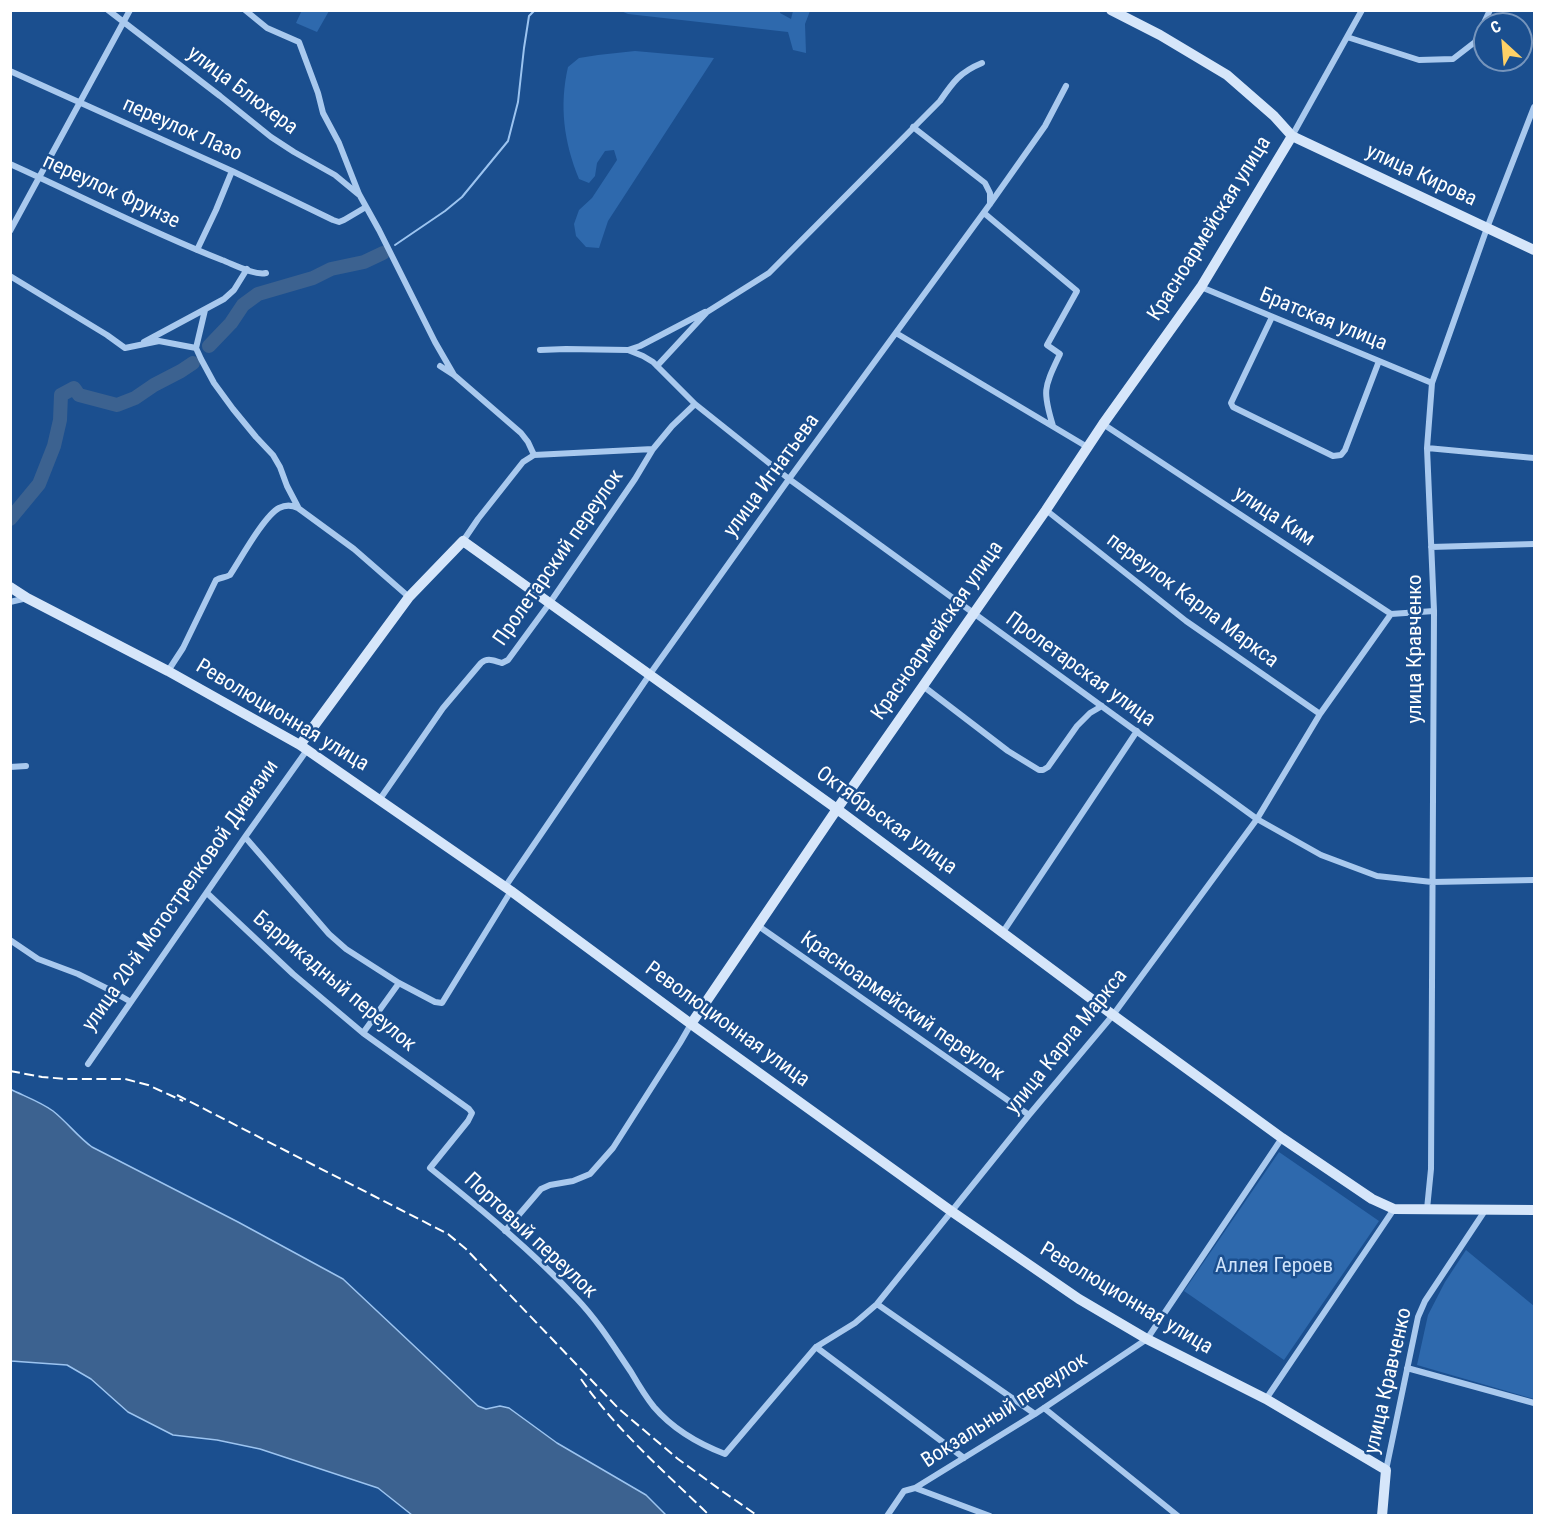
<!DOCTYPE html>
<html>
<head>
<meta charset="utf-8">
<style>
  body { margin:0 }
  #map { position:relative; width:1545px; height:1526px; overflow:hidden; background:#1b4f8f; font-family:"Roboto Condensed",sans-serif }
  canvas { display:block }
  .frame { position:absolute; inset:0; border:12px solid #fff; pointer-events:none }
  .north { position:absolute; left:1473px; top:12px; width:60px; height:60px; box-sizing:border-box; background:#1b4f8f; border:2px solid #7695bc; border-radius:50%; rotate:334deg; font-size:16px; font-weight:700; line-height:24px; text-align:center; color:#fff }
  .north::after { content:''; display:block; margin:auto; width:21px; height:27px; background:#ffd166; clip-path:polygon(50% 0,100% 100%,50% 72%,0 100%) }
</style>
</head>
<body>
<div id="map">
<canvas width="1545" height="1526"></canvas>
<div class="frame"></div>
<div class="north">С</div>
</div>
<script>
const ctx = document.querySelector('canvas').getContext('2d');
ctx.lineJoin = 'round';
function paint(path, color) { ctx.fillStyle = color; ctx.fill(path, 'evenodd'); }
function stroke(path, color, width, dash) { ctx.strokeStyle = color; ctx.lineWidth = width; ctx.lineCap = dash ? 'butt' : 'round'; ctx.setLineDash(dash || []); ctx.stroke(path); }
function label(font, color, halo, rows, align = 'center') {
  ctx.font = font + ' "Roboto Condensed",sans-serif'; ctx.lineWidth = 5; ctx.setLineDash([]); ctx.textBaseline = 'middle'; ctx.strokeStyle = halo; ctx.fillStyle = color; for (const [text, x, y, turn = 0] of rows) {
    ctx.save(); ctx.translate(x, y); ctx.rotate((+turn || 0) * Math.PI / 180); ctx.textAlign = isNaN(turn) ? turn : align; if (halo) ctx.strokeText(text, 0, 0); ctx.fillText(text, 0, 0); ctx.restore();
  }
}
paint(new Path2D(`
  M 302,10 L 329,10 L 329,11 L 317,32 L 296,23 Z
  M 621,11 L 780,11 L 780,13 L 791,19 L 793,11 L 810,11 L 805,24 L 806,53 L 793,50 L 788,32 L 628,14 Z
  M 635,51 L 714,58 L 608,221 L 599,248 L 586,247 L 576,236 L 574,224 L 579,210 L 592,198 L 617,160 L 614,150 L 605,151 L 597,163 L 595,176 L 589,183 L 579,179 C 564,142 559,106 568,67 L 579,58 L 598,55 Z
  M 1279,1152 L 1379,1221 L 1284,1360 L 1184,1291 Z
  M 1466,1250 L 1534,1306 L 1534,1399 L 1417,1365 L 1428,1315 L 1445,1282 Z`), '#2e69ad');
const water = new Path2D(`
  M 10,1089 C 24,1096 41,1102 53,1111 C 67,1122 78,1137 92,1147 L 238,1222 L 343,1279 L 478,1406 L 486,1409 L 500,1406 L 509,1408 L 557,1443 L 646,1495 L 666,1515 L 412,1515 L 378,1488 L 260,1449 L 217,1440 L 173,1435 L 128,1412 L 91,1379 L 67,1365 L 11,1361 Z`);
paint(water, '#3c6290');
stroke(water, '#9cc4f0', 1.5);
stroke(new Path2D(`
  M 395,245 L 445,211 L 462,197 L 508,141 L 518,102 L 524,48 L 529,16 L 535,10`), '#9cc4f0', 2);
stroke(new Path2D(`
  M 209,346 L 231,323 L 243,305 L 258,294 L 313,278 L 331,269 L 364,262 L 383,253
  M 10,519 L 39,484 L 54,446 L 60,420 L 61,395 L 74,388 L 79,395 L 117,405 L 135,398 L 154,385 L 181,371 L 193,363`), '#3c6290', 14);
stroke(new Path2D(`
  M 108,10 L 220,96 L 271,137 L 294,152 L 335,175 L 358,194
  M 245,10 L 267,28 L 299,42 L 318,93 L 323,113 L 339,143 L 359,194 L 379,230 L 435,342 L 454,375
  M 1347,37 L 1419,60 L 1453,59 L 1475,42 L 1490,10
  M 10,71 L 232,171 L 333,220 L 339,222 L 344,220 L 366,207
  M 913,127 L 985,183 L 990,193 L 990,204
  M 1292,136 L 1362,10
  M 10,164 C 81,196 150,232 222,260 C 233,264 255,276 266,273
  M 984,213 L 1077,291 L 1047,345 L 1060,354 C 1044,388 1042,390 1053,426
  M 10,231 L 130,10
  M 197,250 L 216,210 L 232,171
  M 10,276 L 107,335 L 125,348 L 159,341 L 196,348
  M 1201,287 L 1432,383
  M 205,310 L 196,348 L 201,359 L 214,383 L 233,409 L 256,437 L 273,455 L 280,467 L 287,486 L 298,507
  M 1272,317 L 1231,403 L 1233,407 L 1333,456 L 1341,455 L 1345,450 L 1379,361
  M 896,333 L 1089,448
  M 144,342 L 224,299 L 234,290 L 247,269
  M 540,350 L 566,349 L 628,350 L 640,346 L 705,312
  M 628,350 L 643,356 L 653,362 L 695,404 L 789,479 L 1257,819 L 1321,855 L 1377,876 L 1432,882 L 1534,880
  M 440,366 L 454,375 L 521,433 L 528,442 L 534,455
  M 657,366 L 707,312 L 769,273 L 940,101 C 953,82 960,72 982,63
  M 1103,424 L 1391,614 L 1434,611
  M 1427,448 L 1534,458
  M 1046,510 L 1186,621 L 1320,714
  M 463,541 L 478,519 L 523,462 L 534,455 L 653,449
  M 1431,547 L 1534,544
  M 10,602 L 27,598
  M 168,671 L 183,648 L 216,580 C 221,577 225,578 230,575 C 240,560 264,516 279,508 C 285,505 292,505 298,508 L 354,549 L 409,597
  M 923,686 L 1008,751 L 1039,770 L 1043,770 L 1048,767 L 1077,726 L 1090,713 L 1102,706
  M 10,767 L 26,766
  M 380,799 L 443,708 L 481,663 C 488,657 494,661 502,663 L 508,660 L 549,604 L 635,479 L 653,449 L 672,426 L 695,404
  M 245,837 L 329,934 L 346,949 L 399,983 L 435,1002 L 442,1003 L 511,891
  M 505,887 L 650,674 L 789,479 L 990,204 L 1045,126 L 1066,86
  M 207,893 L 293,974 L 363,1033 L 469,1109 L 472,1113 L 468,1121 L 430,1168 C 481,1209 532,1251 577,1299 C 598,1321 614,1347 631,1372 C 638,1384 645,1396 654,1407 C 672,1428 699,1444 725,1454 L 816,1347 L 855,1323 L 877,1304 L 1029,1115 L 1113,1015 L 1257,819 L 1320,714 L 1391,614
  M 757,925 L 1029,1115
  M 1003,932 L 1137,731
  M 10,940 L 38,959 L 78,974 L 110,990 L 131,1002
  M 363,1033 L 399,983
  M 88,1064 L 245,837 L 307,750
  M 1427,1209 L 1431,1169 L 1434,611 L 1427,448 L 1432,383 L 1487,228 L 1534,107
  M 505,1231 L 541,1189 L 550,1185 L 573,1181 L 590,1174 L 613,1148 L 680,1043 L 691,1024
  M 877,1304 L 1035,1414
  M 816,1347 L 964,1458
  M 1407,1368 L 1534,1403
  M 1266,1399 L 1394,1209
  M 1044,1408 L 1178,1516
  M 1386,1470 L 1418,1317 L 1425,1301 L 1486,1209
  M 915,1488 L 990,1516
  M 887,1516 L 904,1491 L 915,1488 L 1035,1414 L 1147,1339 L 1282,1138`), '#a9c9ee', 6);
stroke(new Path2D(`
  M 1111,10 L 1160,35 L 1227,75 L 1274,116 L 1292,136 L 1534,250
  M 10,587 L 27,598 L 168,671 L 300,745 L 511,891 L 691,1024 L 951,1211 L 1079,1299 L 1147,1339 L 1266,1399 L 1386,1470 L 1382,1516
  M 300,745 L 409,597 L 463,541 L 837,809 L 1113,1015 L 1282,1138 L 1372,1199 L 1394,1209 L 1534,1210
  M 691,1024 L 837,809 L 1046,510 L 1103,424 L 1201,287 L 1292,136`), '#d6e6fa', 10);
stroke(new Path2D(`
  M 10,1071 L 42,1077 L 67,1079 L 125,1079 L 148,1085 L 183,1101
  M 177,1095 L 448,1234 L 466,1249 L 619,1409 L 678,1459 L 722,1491 L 758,1516
  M 581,1379 C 617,1431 665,1472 710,1516`), '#fff', 2, [10, 4.5]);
label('21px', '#fff', '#1b4f8f', [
  ["улица Блюхера",242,91,37],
  ["переулок Лазо",182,130,24],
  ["улица Кирова",1421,176,25],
  ["переулок Фрунзе",111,192,25],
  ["Красноармейская улица",1210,229,-58],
  ["Братская улица",1323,320,22],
  ["улица Игнатьева",772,476,-54],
  ["улица Ким",1274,517,33],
  ["Пролетарский переулок",559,558,-55],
  ["переулок Карла Маркса",1192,601,37],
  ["Красноармейская улица",938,631,-55],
  ["улица Кравченко",1416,649,-90],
  ["Пролетарская улица",1080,670,36],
  ["Революционная улица",282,716,31],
  ["Октябрьская улица",886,821,36],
  ["улица 20-й Мотострелковой Дивизии",181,896,-55],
  ["Баррикадный переулок",334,982,40],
  ["Красноармейский переулок",902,1007,35],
  ["Революционная улица",727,1025,36],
  ["улица Карла Маркса",1067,1042,-51],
  ["Портовый переулок",530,1236,43],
  ["Революционная улица",1126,1299,31],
  ["улица Кравченко",1389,1381,-77],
  ["Вокзальный переулок",1005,1411,-33]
]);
label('21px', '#cfe3fa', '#1b4f8f', [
  ["Аллея Героев",1274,1267]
]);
</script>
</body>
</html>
